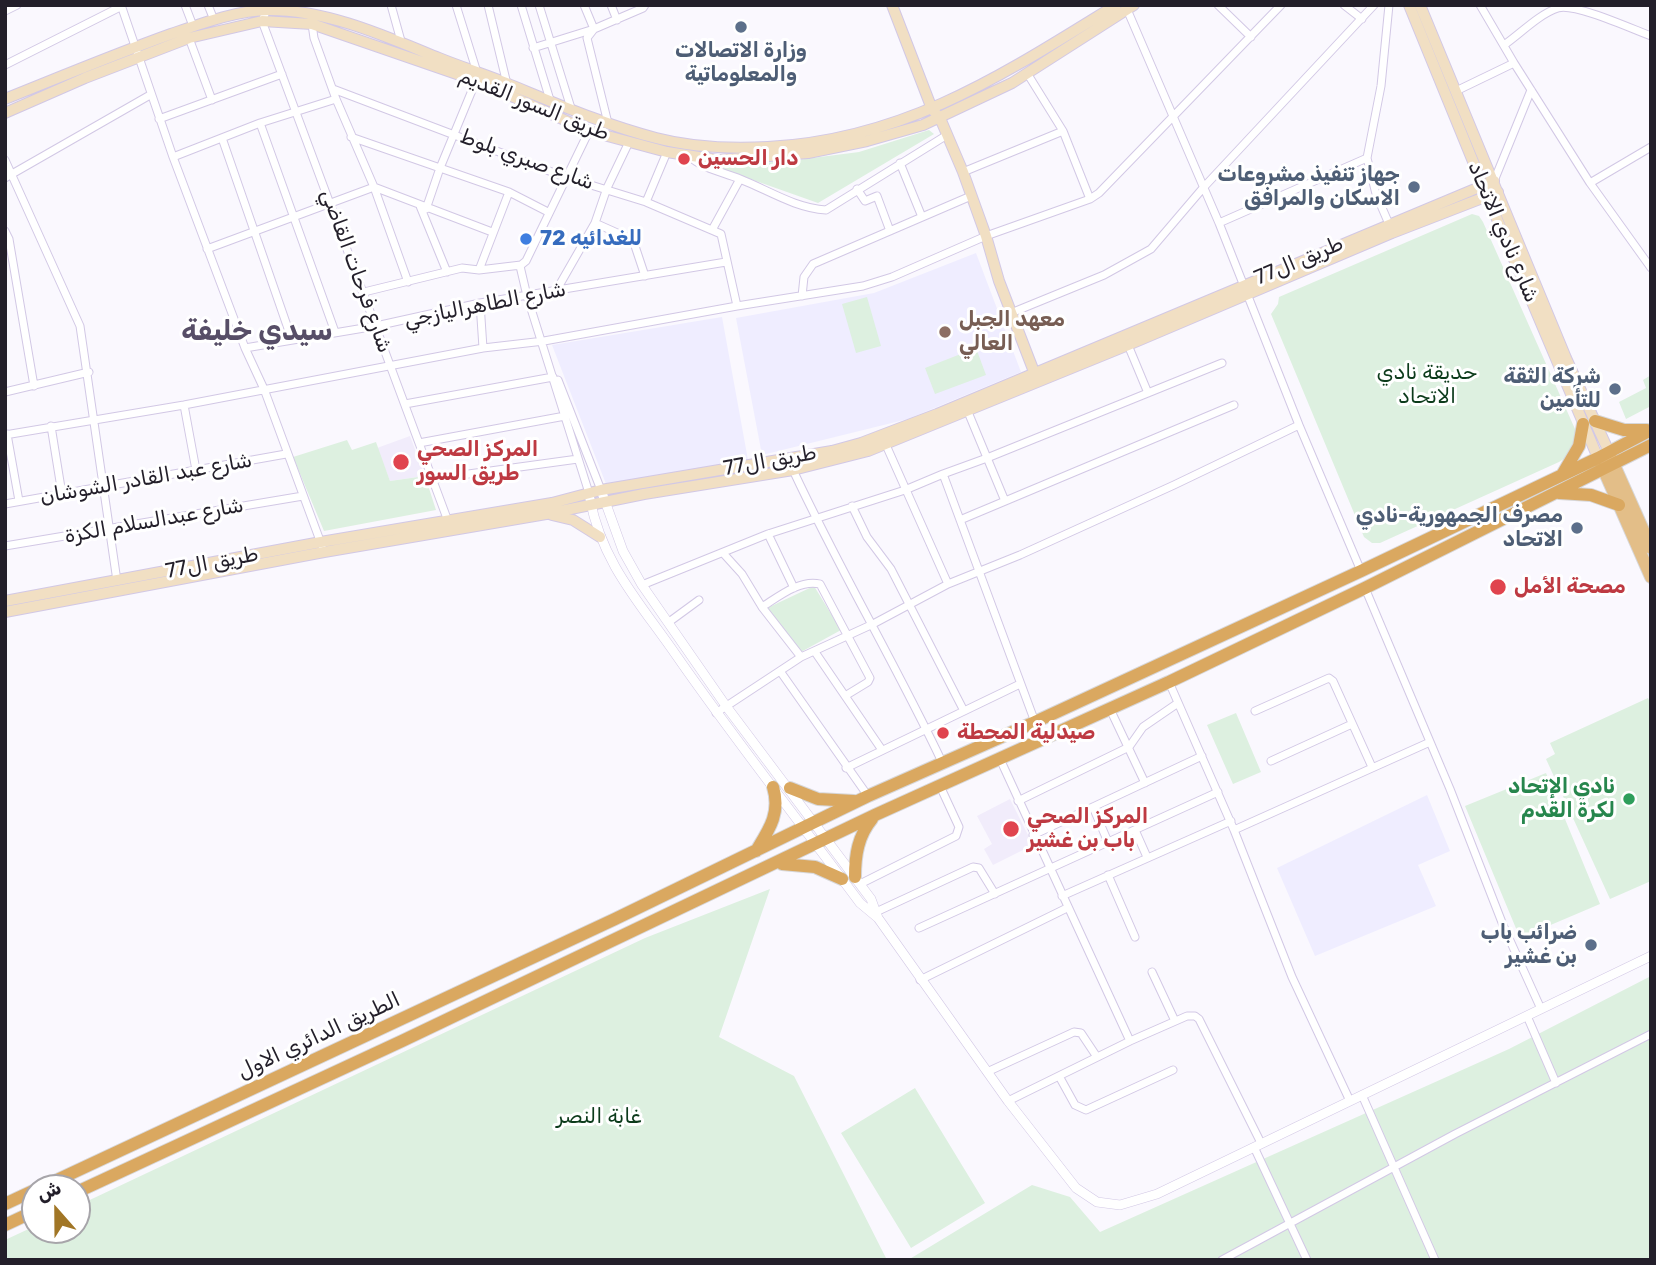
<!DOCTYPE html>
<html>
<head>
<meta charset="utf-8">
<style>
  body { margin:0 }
  #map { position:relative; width:1656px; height:1265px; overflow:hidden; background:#faf8fe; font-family:Rubik,Cairo,sans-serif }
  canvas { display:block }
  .frame { position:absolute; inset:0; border:7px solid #231f2a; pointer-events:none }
  .north { position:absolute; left:21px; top:1174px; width:70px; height:70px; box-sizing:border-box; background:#fff; border:2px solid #a7a5aa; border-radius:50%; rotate:339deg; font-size:19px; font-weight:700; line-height:28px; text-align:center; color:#231f2a }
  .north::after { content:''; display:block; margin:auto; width:24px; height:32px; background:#a17626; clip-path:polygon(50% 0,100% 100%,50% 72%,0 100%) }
</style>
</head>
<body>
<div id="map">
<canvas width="1656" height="1265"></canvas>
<div class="frame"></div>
<div class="north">ش</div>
</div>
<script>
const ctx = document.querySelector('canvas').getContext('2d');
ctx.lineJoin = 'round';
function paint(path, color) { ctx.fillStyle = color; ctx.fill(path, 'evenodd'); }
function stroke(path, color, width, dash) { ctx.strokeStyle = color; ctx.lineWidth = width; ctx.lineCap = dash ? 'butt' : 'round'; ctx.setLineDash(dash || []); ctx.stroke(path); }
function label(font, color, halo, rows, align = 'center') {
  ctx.font = font + ' Rubik,Cairo,sans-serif'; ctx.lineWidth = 6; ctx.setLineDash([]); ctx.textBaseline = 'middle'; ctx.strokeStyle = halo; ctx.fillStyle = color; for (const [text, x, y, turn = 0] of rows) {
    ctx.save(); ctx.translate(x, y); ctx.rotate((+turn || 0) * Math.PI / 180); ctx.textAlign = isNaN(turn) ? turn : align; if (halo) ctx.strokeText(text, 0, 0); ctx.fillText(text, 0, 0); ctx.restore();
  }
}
paint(new Path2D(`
  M 410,436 L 425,476 L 390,481 L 377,448 Z
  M 1010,799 L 1033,845 L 993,865 L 984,849 L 992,844 L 977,816 Z`), '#f1ecfb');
paint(new Path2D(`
  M 976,253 L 1021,372 L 908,419 L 762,455 L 736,318 L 874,293 Z
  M 722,317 L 748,460 L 606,484 L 552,345 Z
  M 1427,795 L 1450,851 L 1418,865 L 1436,906 L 1315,956 L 1277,868 Z`), '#efedff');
paint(new Path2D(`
  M 929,130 L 934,134 L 818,203 L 708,164 L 781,162 L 859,152 Z
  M 1472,214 L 1479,216 L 1483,222 L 1575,429 L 1576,442 L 1573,453 L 1559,462 L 1380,543 L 1372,543 L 1364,537 L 1271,314 L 1278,304 L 1279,297 Z
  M 867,297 L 881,346 L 856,353 L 842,304 Z
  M 976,348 L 986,375 L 935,394 L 925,368 Z
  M 1651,375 L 1651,406 L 1626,419 L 1619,402 L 1646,388 L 1643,380 Z
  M 347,440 L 352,450 L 376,442 L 390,481 L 425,476 L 436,510 L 324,531 L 293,457 Z
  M 814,586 L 841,630 L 801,652 L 765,609 Z
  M 1648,698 L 1651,704 L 1651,881 L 1610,899 L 1546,759 L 1555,754 L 1550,743 Z
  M 1236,713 L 1261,772 L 1233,784 L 1207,725 Z
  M 1546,773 L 1600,904 L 1520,938 L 1465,806 Z
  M 770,889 L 719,1037 L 794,1076 L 887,1260 L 5,1260 L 5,1240 L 35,1226 L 35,1230 L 77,1230 L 77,1206 L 645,938 Z
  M 1651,976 L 1651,1260 L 908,1260 L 1032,1185 L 1070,1197 L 1100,1232 L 1509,1049 Z
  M 915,1088 L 985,1203 L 911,1248 L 841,1133 Z`), '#ddf0e0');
const minor = new Path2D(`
  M 121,5 L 173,157 L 245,348 L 264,389 L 322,546
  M 185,5 L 193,26
  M 208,5 L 214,20
  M 391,5 L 401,41
  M 488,5 L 507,84
  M 521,5 L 550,100
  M 539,5 L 571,108
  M 584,5 L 594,29 L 587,38 L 608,123
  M 611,5 L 617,20
  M 1218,5 L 1251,37
  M 1344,5 L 1362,19
  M 1480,5 L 1514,63 L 1590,183 L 1651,268
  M 268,7 L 262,21 L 448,521
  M 1126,7 L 1219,223 L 1299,425 L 1361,571
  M 5,11 L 17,5
  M 312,24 L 314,38 L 336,99 L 374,187 L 408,282
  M 189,38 L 212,100
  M 1504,45 C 1520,34 1539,14 1558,8 C 1575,3 1632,29 1651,36
  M 533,48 L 594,29 L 643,8 L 645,5
  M 5,65 L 122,6
  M 1027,73 L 1063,131
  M 333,89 L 565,177 L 646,202 L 721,234 L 737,306
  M 1456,91 L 1514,63
  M 159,119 L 282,74
  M 260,123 L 335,332
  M 351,137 L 509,192 L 548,212
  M 222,138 L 292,340
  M 173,157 L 260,123 L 336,99
  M 690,157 C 704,169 723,172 740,179 C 768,190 795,208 826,210 L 947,135
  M 5,160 L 80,326 L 117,581
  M 900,163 L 922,217
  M 963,172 L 1063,131 L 1090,199
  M 5,178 L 150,95
  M 1494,181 L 1531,90
  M 1590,183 L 1651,147
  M 857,189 L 865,201 L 877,196 L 890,231
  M 646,202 L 667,152
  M 420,206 L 447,272
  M 426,209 L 440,168 L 473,88 L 480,82 L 456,5
  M 595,223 L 633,240 L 645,276
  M 1219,223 L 1367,158
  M 1389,224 L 1376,194 L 1367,158 L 1381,86 L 1389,5
  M 712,230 L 740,179
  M 5,231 L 9,239 L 34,386
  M 207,249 L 374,187 L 492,232
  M 520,266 L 527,296 L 589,493
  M 479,270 L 509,192
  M 556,291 L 595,223 L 607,188 L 629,142
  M 364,292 L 462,268 L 479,270 L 521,265 L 526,261 L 589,131
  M 802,296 L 804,277 L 813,264 L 971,196
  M 480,303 L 483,348
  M 1011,313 L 1104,275 L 1151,249 L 1203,188 L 1374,5
  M 1128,345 L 1148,393
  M 245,348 L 376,326 L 480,303 L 726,262
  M 558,380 L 601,490
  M 5,392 L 89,372
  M 405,404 L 553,377
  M 184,405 L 196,470
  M 968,412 L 1005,501
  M 51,426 L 62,494
  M 7,434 L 19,501
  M 5,435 L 184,405 L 483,348 L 544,341 L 737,306 L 863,286 L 892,277 L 986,236 L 1090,199 L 1099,193 L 1281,5
  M 419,443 L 565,416
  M 886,445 L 948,584
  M 793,470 C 839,569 895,663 942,762
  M 432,479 L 578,459
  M 5,504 L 286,454
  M 852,506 L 867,537 L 891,569 L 964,711
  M 960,520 L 1234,405
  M 768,534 L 794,588
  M 5,546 L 303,496
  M 723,553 L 742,574 L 762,607 L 801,657
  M 642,585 L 768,534 L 905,490 L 943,474
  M 1365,588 L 1450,789 L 1503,925 L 1541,1009
  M 762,607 C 778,597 800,579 820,584 L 870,678 L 868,682 L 845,696
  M 669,622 L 699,600
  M 815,652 L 882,750
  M 780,671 L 868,796
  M 1169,682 L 1234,830 L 1292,977 L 1350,1101
  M 1110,709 L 1145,783
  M 1255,711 L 1329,678 L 1333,681 L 1372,767
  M 716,713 L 801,657 L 873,624 L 948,584 L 1020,555 L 1174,485 L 1299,425
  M 1035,722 L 943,474 L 987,458 L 1222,363
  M 1000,759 L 1130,1041
  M 1271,761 L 1352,724
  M 846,768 L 1020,684
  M 1018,801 L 1129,747 L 1143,727 L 1178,703
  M 1093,807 L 1108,842
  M 1135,830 L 1147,857
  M 1234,830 L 1430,742
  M 1033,835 L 1202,756
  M 1108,875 L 1135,937
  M 860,884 L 956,836 L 959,827 L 940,786
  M 1062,896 L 1231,821
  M 876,912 L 973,867 L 979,868 L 995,894
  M 919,928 L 1218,792
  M 1152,972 L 1175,1021
  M 920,980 L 1067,908
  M 1527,1016 L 1556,1083
  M 987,1072 L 1074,1032 L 1081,1033 L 1097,1057
  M 1059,1076 L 1075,1105 L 1086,1110 L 1173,1070
  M 1362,1095 L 1435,1260
  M 1008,1101 L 1130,1041 L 1187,1016 L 1195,1016 L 1199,1019 L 1261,1143
  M 1254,1147 L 1307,1260
  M 1222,1260 L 1455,1134 L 1651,1034`);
const tertiary = new Path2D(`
  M 601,490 L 623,551 L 642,585 L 726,706 L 871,899 L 878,918 L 1008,1101 L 1076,1188 L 1097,1202 L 1120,1205 L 1157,1194 L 1651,956
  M 590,499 C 602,563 640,603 676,655 C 735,740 799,821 860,903 L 878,918`);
const secondary = new Path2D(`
  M 892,5 L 932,109 L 940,118 L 963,172 L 986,236 L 999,281 L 1036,377
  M 1409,5 L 1483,186 L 1598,458
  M 1420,5 L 1566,358 L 1609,452
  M 5,99 C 60,77 115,54 171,34 C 200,24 238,10 269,10 C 328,10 385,36 439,58 C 461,67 484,74 506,83 C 555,103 605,125 656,138 C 694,148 730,149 768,147 C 905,140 1004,74 1116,5
  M 5,113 L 85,78 L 189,38 L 262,21 L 312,24 L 480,82 L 589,131 L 667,152 L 718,160 L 808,153 L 867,141 L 923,125 L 1012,83 L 1134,5
  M 552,515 L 573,520 L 600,537
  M 5,601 L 321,542 L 552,503 L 601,490 L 832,451 L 861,443 L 937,414 L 1494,181
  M 5,612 L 324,552 L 546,514 L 644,494 L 793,470 L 868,451 L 1128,345 L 1392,233 L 1498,192`);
const primary = new Path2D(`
  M 1610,456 L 1651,548
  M 1599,459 L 1651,577`);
const trunk = new Path2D(`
  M 1595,421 L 1624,430 L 1647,430
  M 1562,475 L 1579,446 L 1583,424
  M 1559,493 L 1591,495 L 1619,505
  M 790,788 L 818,799 L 854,801
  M 756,851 C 769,830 781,813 773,787
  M 782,864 L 815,867 L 842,879
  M 855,877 C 855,855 858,836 872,819
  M 40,1188 L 615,919 L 868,796 L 1035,722 L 1361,571 L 1598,458 L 1651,430
  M 77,1192 L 402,1041 L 875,815 L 1169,682 L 1365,588 L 1651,445
  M 5,1204 L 35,1190
  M 5,1225 L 35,1211`);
stroke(minor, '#d2c8e5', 9);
stroke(tertiary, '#d2c8e5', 10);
stroke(secondary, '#d2c8e5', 12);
stroke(primary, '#d7d7d9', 14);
stroke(trunk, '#d7d7d9', 14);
stroke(minor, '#fff', 7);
stroke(tertiary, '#fff', 9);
stroke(secondary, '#f1dfc3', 10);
stroke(primary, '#e3be88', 12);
stroke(trunk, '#daa860', 12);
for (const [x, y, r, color] of [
  [741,27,7,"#5c6f8a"],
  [684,159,7,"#e0444e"],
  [1414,187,7,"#5c6f8a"],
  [526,239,7,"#3f7fe0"],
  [945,332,7,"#8d6e63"],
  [1615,389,7,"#5c6f8a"],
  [401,462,9,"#e0444e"],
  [1577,528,7,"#5c6f8a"],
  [1498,587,9,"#e0444e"],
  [943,733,7,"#e0444e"],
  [1629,799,7,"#2e9e5b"],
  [1011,829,9,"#e0444e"],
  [1591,945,7,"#5c6f8a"]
]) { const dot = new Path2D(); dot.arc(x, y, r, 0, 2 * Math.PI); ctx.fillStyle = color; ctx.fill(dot); stroke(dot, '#fff', 2.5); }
label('bold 21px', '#4e5e75', '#fff', [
  ["وزارة الاتصالات",741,51,"center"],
  ["والمعلوماتية",741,75,"center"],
  ["جهاز تنفيذ مشروعات",1400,175],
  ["الاسكان والمرافق",1400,199],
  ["شركة الثقة",1601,377],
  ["للتأمين",1601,401],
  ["مصرف الجمهورية-نادي",1563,516],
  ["الاتحاد",1563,540],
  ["ضرائب باب",1577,933],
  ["بن غشير",1577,957]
], 'right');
label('21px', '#231f2a', '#fff', [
  ["طريق السور القديم",534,105,22],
  ["شارع صبري بلوط",527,160,20],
  ["شارع نادي الاتحاد",1503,232,67],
  ["طريق ال77",1299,261,-23],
  ["شارع فرحات القاضي",356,271,70],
  ["شارع الطاهراليازجي",485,305,-11],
  ["طريق ال77",770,461,-10],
  ["شارع عبد القادر الشوشان",146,479,-10],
  ["شارع عبدالسلام الكزة",154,521,-10],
  ["طريق ال77",212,563,-11],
  ["الطريق الدائري الاول",319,1036,-25]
]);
label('bold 21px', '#be3a42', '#fff', [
  ["دار الحسين",698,159],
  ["المركز الصحي",417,450],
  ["طريق السور",417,474],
  ["مصحة الأمل",1514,587],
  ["صيدلية المحطة",957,733],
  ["المركز الصحي",1027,817],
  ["باب بن غشير",1027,841]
], 'left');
label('bold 21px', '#366cbe', '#fff', [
  ["72 للغدائيه",540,239]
], 'left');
label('bold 21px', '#785e54', '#fff', [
  ["معهد الجبل",959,320],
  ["العالي",959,344]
], 'left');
label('21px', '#0c3b1b', '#fff', [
  ["حديقة نادي",1427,373],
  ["الاتحاد",1427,397],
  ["غابة النصر",599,1117]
]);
label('bold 21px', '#27864d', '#fff', [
  ["نادي الإتحاد",1615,787],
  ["لكرة القدم",1615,811]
], 'right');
label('bold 28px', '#574e67', '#fff', [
  ["سيدي خليفة",257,332]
]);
</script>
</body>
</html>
